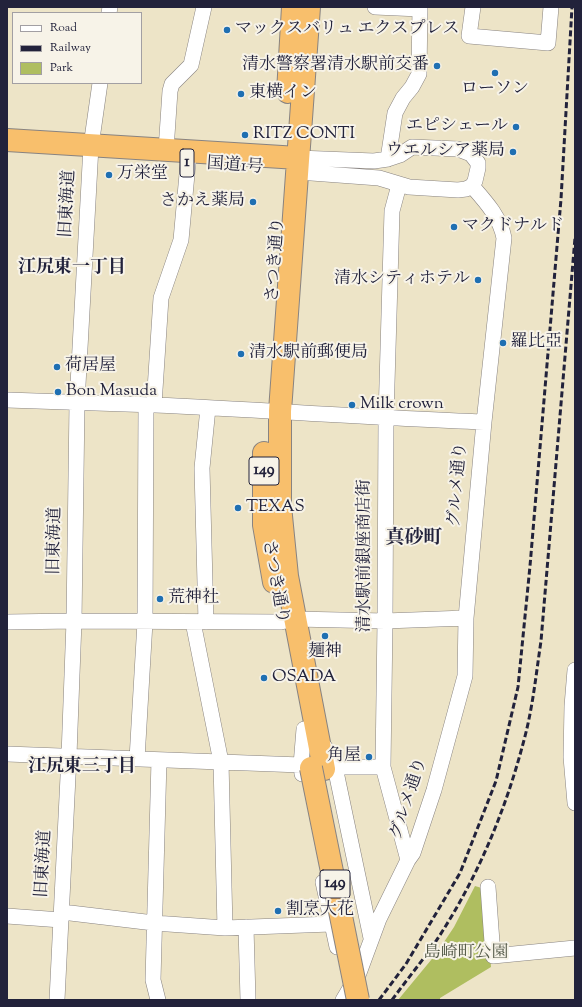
<!DOCTYPE html>
<html>
<head>
<meta charset="utf-8">
<style>
  body { margin:0 }
  #map { position:relative; width:582px; height:1007px; overflow:hidden; background:#ede4c7; font-family:"Sorts Mill Goudy",serif }
  canvas { display:block }
  .frame { position:absolute; inset:0; border:8px solid #22223b; pointer-events:none }
  .legend { position:absolute; left:12px; top:12px; width:130px; height:72px; box-sizing:border-box; background:#f7f3e8; border:1px solid #a29fa3; margin:0; padding:5px 7px; list-style:none; font-size:12px; color:#22223b }
  .legend li { display:flex; align-items:center; gap:8px; height:20px }
  .legend b { width:20px; border:1px solid #a29fa3 }
</style>
</head>
<body>
<div id="map">
<canvas width="582" height="1007"></canvas>
<div class="frame"></div>
<ul class="legend">
<li><b style="height:5px;background:#fff"></b>Road</li>
<li><b style="height:5px;background:#22223b"></b>Railway</li>
<li><b style="height:11px;background:#afbe60"></b>Park</li>
</ul>
</div>
<script>
const ctx = document.querySelector('canvas').getContext('2d');
ctx.lineJoin = 'round';
function paint(path, color) { ctx.fillStyle = color; ctx.fill(path, 'evenodd'); }
function stroke(path, color, width, dash) { ctx.strokeStyle = color; ctx.lineWidth = width; ctx.lineCap = dash ? 'butt' : 'round'; ctx.setLineDash(dash || []); ctx.stroke(path); }
function label(font, color, halo, rows, align = 'center') {
  ctx.font = font + ' "Sorts Mill Goudy","Noto Serif JP",serif'; ctx.lineWidth = 4; ctx.setLineDash([]); ctx.textBaseline = 'middle'; ctx.strokeStyle = halo; ctx.fillStyle = color; for (const [text, x, y, turn = 0] of rows) {
    ctx.save(); ctx.translate(x, y); ctx.rotate((+turn || 0) * Math.PI / 180); ctx.textAlign = isNaN(turn) ? turn : align; if (halo) ctx.strokeText(text, 0, 0); ctx.fillText(text, 0, 0); ctx.restore();
  }
}
paint(new Path2D(`
  M 475,886 L 485,889 L 491,967 L 440,998 L 440,1000 L 398,1000 L 436,954 L 454,927 Z`), '#afbe60');
const minor = new Path2D(`
  M 375,7 L 420,9
  M 473,7 L 469,36 L 548,43 L 551,7
  M 109,13 L 110,7
  M 166,150 L 170,91 L 172,84 L 191,65 L 204,7
  M 388,159 L 395,113 L 403,98 L 412,87 L 419,74 L 420,7
  M 298,172 L 379,178 L 409,187 L 458,190 L 466,189 L 472,186 L 475,181 L 478,168 L 478,163 L 471,154 L 458,149 L 412,147 L 400,155 L 388,159 L 374,161 L 298,158
  M 7,400 C 56,402 106,403 155,405 C 265,410 374,418 484,422
  M 154,405 L 161,298 L 181,240 L 189,152
  M 7,622 L 74,621 L 281,622 L 295,619 L 385,621 L 466,618
  M 193,622 L 221,762 L 225,928
  M 206,622 L 202,468 L 208,408
  M 575,670 L 572,706 L 571,757 L 575,803
  M 325,747 L 335,767 L 371,938
  M 7,754 L 301,765
  M 137,759 L 145,622 L 146,405
  M 335,767 L 383,767
  M 302,774 L 301,765 L 304,729
  M 408,860 L 413,853 L 434,790 L 465,676 L 466,618 L 484,422 L 504,238 C 500,217 486,202 472,186
  M 323,882 L 337,947
  M 488,887 L 493,956 L 575,948
  M 62,912 L 154,923 L 225,928 L 331,924
  M 7,916 L 61,920
  M 246,927 L 248,1000
  M 57,1000 L 69,756 L 74,621 L 77,403 L 91,146 L 100,83
  M 158,1000 L 153,980 L 159,760
  M 343,1000 L 359,973 L 379,919 L 408,860 L 383,767 L 385,621 L 386,418 L 392,211 L 399,185`);
const highway = new Path2D(`
  M 309,7 L 280,411 L 280,506 L 287,576 L 324,769
  M 288,92 L 293,7
  M 7,140 L 298,158
  M 264,453 L 264,525 L 274,582`);
stroke(minor, '#888381', 16);
stroke(highway, '#888381', 24);
stroke(minor, '#fff', 15);
stroke(highway, '#f8bf6c', 22);
stroke(new Path2D(`
  M 379,1000 L 406,964 L 460,873 L 496,781 L 518,687 L 530,566 L 561,199 L 572,7
  M 392,1000 C 405,982 419,965 432,947 C 475,884 505,813 524,740 C 533,707 536,674 541,641 L 575,238`), '#22223b', 3, [6, 3]);
const highwayBridge = new Path2D(`
  M 311,768 L 358,1000`);
stroke(highwayBridge, '#888381', 24, []);
stroke(highwayBridge, '#f8bf6c', 22);
for (const [x, y, r, color] of [
  [227,30,4,"#1f6fb2"],
  [437,66,4,"#1f6fb2"],
  [495,73,4,"#1f6fb2"],
  [241,94,4,"#1f6fb2"],
  [516,127,4,"#1f6fb2"],
  [245,135,4,"#1f6fb2"],
  [513,152,4,"#1f6fb2"],
  [109,175,4,"#1f6fb2"],
  [253,202,4,"#1f6fb2"],
  [454,227,4,"#1f6fb2"],
  [478,280,4,"#1f6fb2"],
  [503,343,4,"#1f6fb2"],
  [241,354,4,"#1f6fb2"],
  [57,367,4,"#1f6fb2"],
  [58,392,4,"#1f6fb2"],
  [352,405,4,"#1f6fb2"],
  [238,508,4,"#1f6fb2"],
  [160,599,4,"#1f6fb2"],
  [325,636,4,"#1f6fb2"],
  [264,678,4,"#1f6fb2"],
  [369,757,4,"#1f6fb2"],
  [278,911,4,"#1f6fb2"]
]) { const dot = new Path2D(); dot.arc(x, y, r, 0, 2 * Math.PI); ctx.fillStyle = color; ctx.fill(dot); stroke(dot, '#f7f3e8', 1.5); }
for (const [x, y, w] of [
  [187,163,14],
  [264,471,30],
  [335,884,30]
]) { const box = new Path2D(); box.roundRect(x - w / 2, y - 14, w, 28, 3); ctx.fillStyle = '#f7f3e8'; ctx.fill(box); stroke(box, '#22223b', 1); }
label('bold 16px', '#22223b', null, [
  ["1",187,163],
  ["149",264,471],
  ["149",335,884]
]);
label('17px', '#22223b', '#f7f3e8', [
  ["マックスバリュ エクスプレス",235,30],
  ["清水警察署清水駅前交番",429,66,"right"],
  ["ローソン",495,90,"center"],
  ["東横イン",249,94],
  ["エピシェール",508,127,"right"],
  ["RITZ CONTI",253,135],
  ["ウエルシア薬局",505,152,"right"],
  ["万栄堂",117,175],
  ["さかえ薬局",245,202,"right"],
  ["マクドナルド",462,227],
  ["清水シティホテル",470,280,"right"],
  ["羅比亞",511,343],
  ["清水駅前郵便局",249,354],
  ["荷居屋",65,367],
  ["Bon Masuda",66,392],
  ["Milk crown",360,405],
  ["TEXAS",246,508],
  ["荒神社",168,599],
  ["麺神",325,653,"center"],
  ["OSADA",272,678],
  ["角屋",361,757,"right"],
  ["割烹大花",286,911]
], 'left');
label('17px', '#22223b', '#f7f3e8', [
  ["国道1号",235,167,4],
  ["旧東海道",69,204,-87],
  ["さつき通り",277,260,-86],
  ["グルメ通り",459,485,-85],
  ["旧東海道",56,541,-89],
  ["清水駅前銀座商店街",366,556,-90],
  ["さつき通り",274,582,80],
  ["グルメ通り",410,799,-72],
  ["旧東海道",45,864,-87]
]);
label('17px', '#535948', '#f7f3e8', [
  ["島崎町公園",466,954]
]);
label('bold 18px', '#22223b', '#f7f3e8', [
  ["江尻東一丁目",72,269],
  ["江尻東三丁目",82,768]
]);
label('bold 19px', '#22223b', '#f7f3e8', [
  ["真砂町",414,540]
]);
</script>
</body>
</html>
